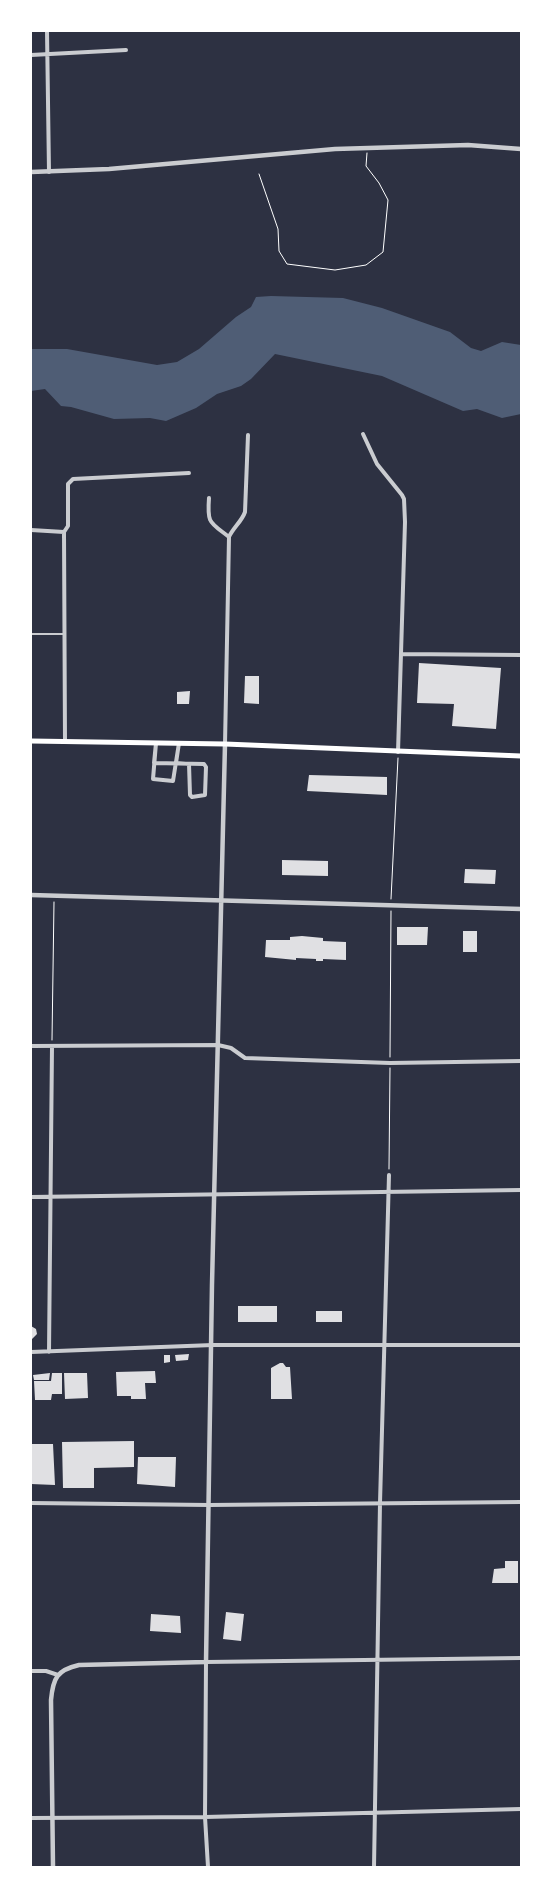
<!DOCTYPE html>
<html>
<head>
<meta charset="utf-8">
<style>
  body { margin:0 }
  #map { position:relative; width:552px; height:1898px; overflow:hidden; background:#2d3142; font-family:"Nunito Sans",sans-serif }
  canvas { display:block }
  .frame { position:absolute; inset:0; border:32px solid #fff; pointer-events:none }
</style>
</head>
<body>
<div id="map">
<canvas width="552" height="1898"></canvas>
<div class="frame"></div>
</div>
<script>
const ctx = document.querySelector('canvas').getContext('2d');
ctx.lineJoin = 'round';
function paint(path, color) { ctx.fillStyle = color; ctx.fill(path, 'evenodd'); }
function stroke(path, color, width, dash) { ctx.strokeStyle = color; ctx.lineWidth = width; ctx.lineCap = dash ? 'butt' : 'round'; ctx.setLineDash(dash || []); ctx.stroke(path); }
paint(new Path2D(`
  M 271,296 L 343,298 L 382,308 L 450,332 L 471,348 L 481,351 L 502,342 L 521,345 L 521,414 L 502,418 L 477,409 L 463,411 L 382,376 L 275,354 L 251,379 L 241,386 L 217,394 L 196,408 L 166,421 L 150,418 L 114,419 L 71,407 L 61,406 L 45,389 L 31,391 L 31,349 L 67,349 L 157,365 L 177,362 L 199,349 L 236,317 L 251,307 L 256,297 Z`), '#4f5d75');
paint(new Path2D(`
  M 419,663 L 501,668 L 496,729 L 452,726 L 454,704 L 417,703 Z
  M 245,676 L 259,676 L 259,704 L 244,703 Z
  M 190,691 L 189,704 L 177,704 L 177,692 Z
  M 309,775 L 387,777 L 387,795 L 307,791 Z
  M 282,860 L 328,861 L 328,876 L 282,875 Z
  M 465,869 L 496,870 L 495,884 L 464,883 Z
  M 397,927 L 428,927 L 427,945 L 397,945 Z
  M 463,931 L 477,931 L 477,952 L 463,952 Z
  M 302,936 L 323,938 L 323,941 L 346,942 L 346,960 L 323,959 L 323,961 L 316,961 L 316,959 L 296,958 L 296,960 L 265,957 L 266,940 L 290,940 L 290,937 Z
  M 238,1306 L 277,1306 L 277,1322 L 238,1322 Z
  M 316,1311 L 342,1311 L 342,1322 L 316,1322 Z
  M 31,1326 L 36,1329 L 37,1334 L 31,1340 Z
  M 189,1354 L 188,1360 L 176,1361 L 175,1355 Z
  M 164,1355 L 170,1355 L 170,1362 L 164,1363 Z
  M 280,1363 L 283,1363 L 286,1367 L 290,1367 L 292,1399 L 271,1399 L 271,1368 Z
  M 155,1371 L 156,1383 L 145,1383 L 146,1399 L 131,1399 L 131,1396 L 117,1396 L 116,1372 Z
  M 50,1373 L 49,1380 L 34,1380 L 33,1375 Z
  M 52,1373 L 62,1373 L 62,1394 L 52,1394 L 51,1400 L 35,1400 L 34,1381 L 51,1381 Z
  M 64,1373 L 87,1373 L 88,1398 L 65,1399 Z
  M 134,1441 L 134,1467 L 94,1468 L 94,1488 L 63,1488 L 62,1442 Z
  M 31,1444 L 53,1444 L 55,1485 L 31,1484 Z
  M 138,1457 L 176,1457 L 175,1487 L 137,1484 Z
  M 505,1561 L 518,1561 L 518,1583 L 492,1583 L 494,1569 L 505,1568 Z
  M 226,1612 L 244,1614 L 241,1641 L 223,1639 Z
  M 151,1614 L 180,1616 L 181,1633 L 150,1631 Z`), '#e0e0e3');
stroke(new Path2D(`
  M 259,174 L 278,229 L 279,251 L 287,264 L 335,270 L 366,265 L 383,252 L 388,200 L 379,183 L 366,166 L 367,153
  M 391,899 L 398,758
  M 52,1040 L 54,902
  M 390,1057 L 391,911
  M 389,1169 L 390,1068`), '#fff', 1);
stroke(new Path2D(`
  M 31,634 L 64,634`), '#caccd0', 2);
stroke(new Path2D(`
  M 47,31 L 49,172
  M 31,55 L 126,50
  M 363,434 L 377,464 L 402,495 L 404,499 L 405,522 L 398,752
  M 209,498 C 207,524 210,522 229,537
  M 31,530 L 64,532
  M 401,654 L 521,655
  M 65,742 L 64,532 L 68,526 L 68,484 L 73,479 L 189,473
  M 179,743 L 176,763 L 189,764 L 190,795 L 192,797 L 205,795 L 206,767 L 204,764 L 154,763 L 156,743 C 155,755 154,767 153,779 L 173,781 L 179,743
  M 225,744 L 229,537 C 233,528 242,521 245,512 L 248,435
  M 31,1046 L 218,1045 L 231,1048 L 245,1058 L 390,1063 L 521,1061
  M 31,1197 L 521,1190
  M 31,1352 L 213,1345 L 521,1345
  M 49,1352 L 52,1046
  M 31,1503 L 209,1505 L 521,1502
  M 31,1671 L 46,1671 L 58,1675
  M 31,1818 L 205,1817 L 521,1809
  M 208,1867 L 205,1817 L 206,1662 L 521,1658
  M 374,1867 L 380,1503 L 389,1175`), '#caccd0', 4);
stroke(new Path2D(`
  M 31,172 L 109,169 L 335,149 L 468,145 L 521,149
  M 31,895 L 521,909
  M 53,1867 L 51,1700 C 53,1678 57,1670 79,1665 L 206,1662 L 212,1284 L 225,744`), '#caccd0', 4.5);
stroke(new Path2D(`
  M 31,741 L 225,744 L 521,756`), '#fff', 5);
</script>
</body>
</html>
